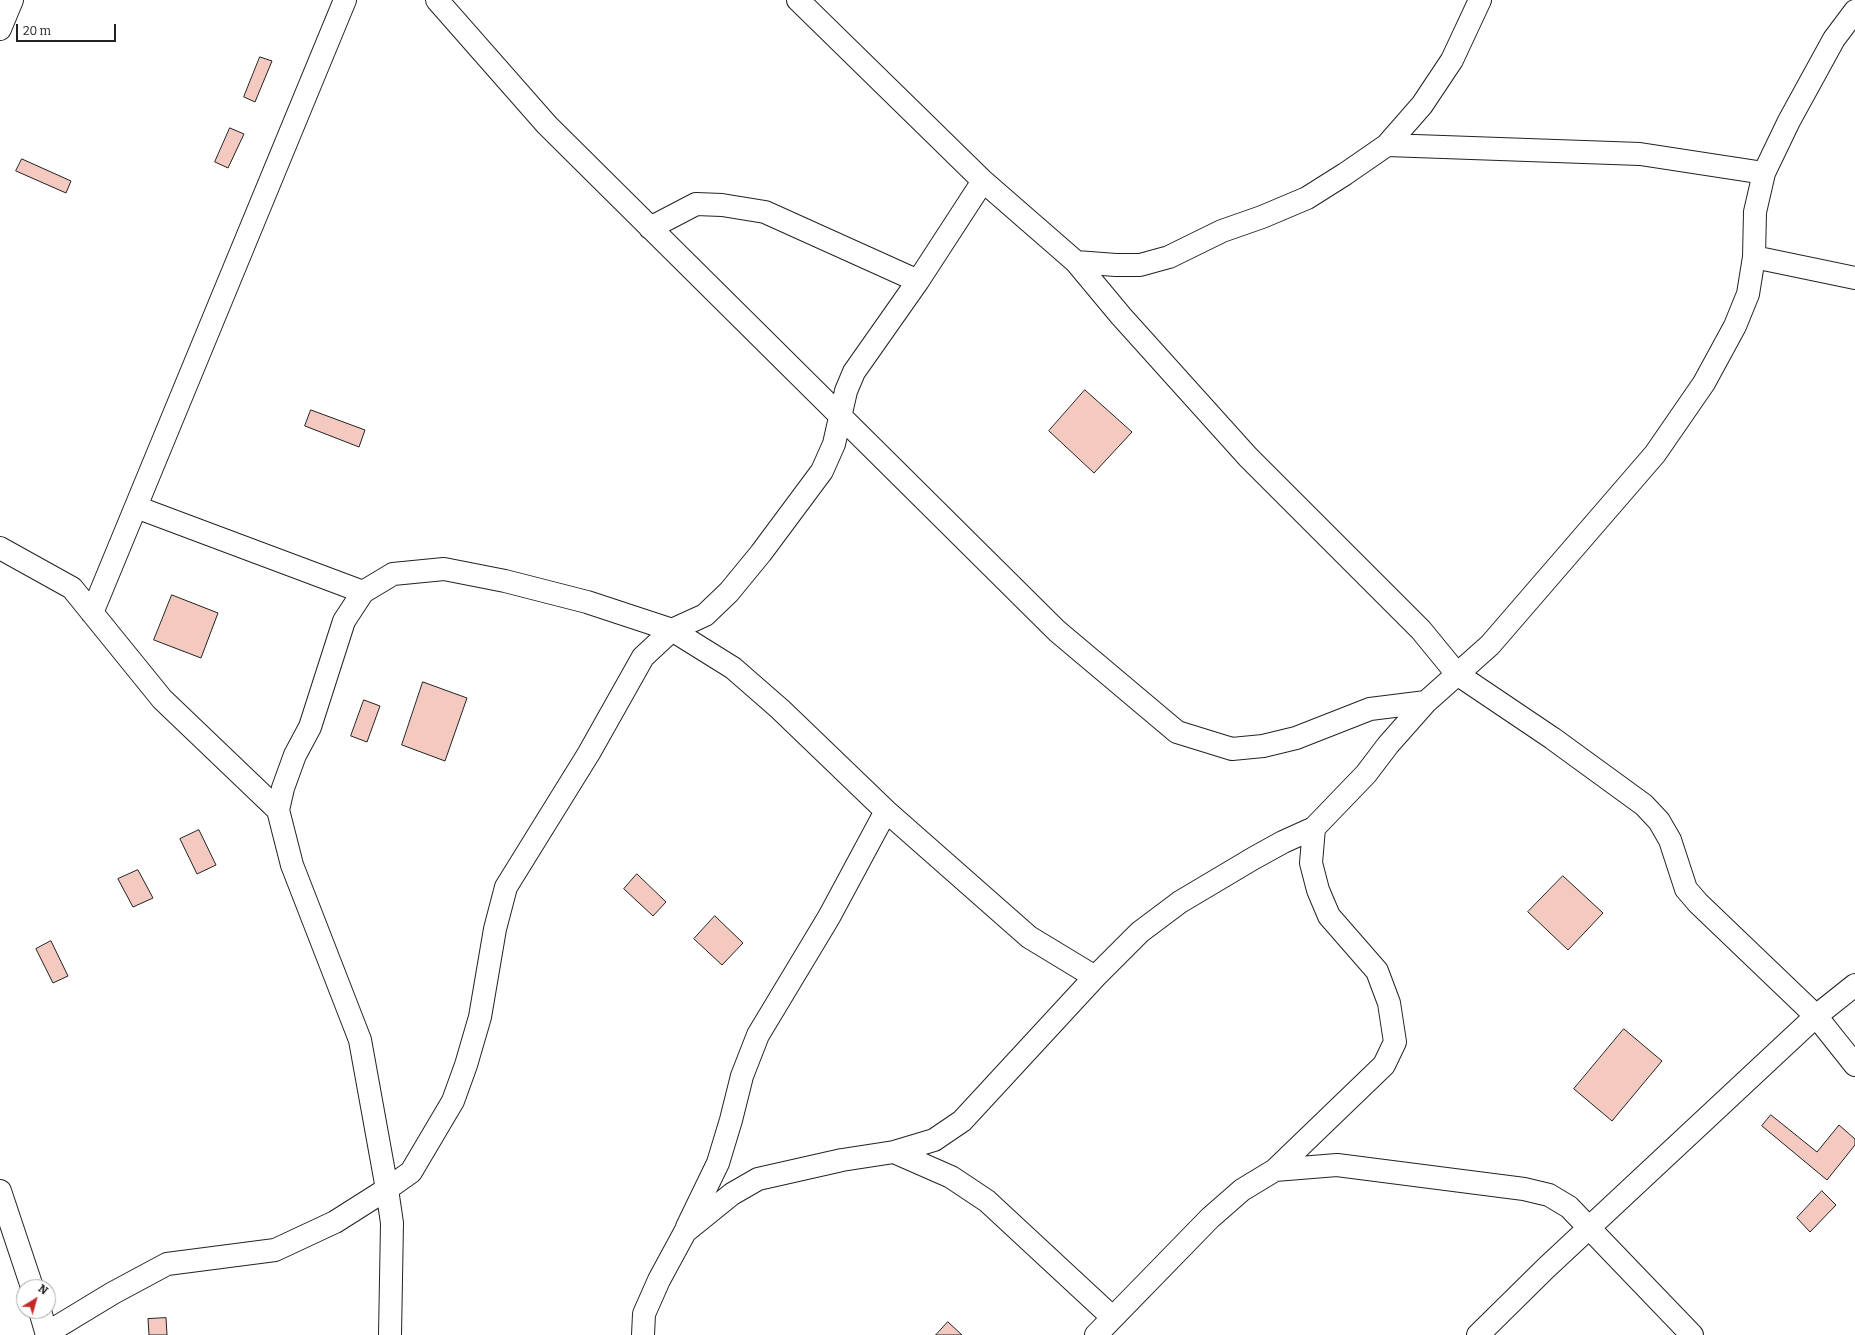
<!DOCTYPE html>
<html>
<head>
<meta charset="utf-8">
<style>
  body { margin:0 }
  #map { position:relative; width:1855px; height:1335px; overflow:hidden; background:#fff; font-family:Bitter,serif }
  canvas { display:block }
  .north { position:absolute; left:16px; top:1279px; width:40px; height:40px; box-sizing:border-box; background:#fff; border:1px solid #a7a7a7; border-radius:50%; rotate:37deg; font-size:11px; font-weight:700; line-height:16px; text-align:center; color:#222 }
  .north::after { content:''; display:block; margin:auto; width:14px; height:18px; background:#c62828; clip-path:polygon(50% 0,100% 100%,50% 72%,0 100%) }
  .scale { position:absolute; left:16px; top:24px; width:100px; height:18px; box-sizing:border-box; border:2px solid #222; border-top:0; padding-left:5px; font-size:12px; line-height:14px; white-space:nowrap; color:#222; -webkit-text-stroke:3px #fff; paint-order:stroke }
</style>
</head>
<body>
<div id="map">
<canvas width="1855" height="1335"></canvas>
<div class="north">N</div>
<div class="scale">20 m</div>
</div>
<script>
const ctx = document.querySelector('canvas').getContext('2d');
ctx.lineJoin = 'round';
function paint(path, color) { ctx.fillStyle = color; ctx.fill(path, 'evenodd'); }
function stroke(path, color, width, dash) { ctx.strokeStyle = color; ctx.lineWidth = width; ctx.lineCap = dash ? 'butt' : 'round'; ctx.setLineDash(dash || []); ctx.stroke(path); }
const building = new Path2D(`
  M 260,57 L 272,61 L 255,102 L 244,97 Z
  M 230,128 L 244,134 L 228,168 L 215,162 Z
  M 22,159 L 71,181 L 66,193 L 16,171 Z
  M 1085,390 L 1132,432 L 1094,473 L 1049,431 Z
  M 311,410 L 365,430 L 359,447 L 305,426 Z
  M 172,595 L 218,613 L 201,658 L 154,640 Z
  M 423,682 L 467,698 L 445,761 L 402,745 Z
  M 364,700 L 380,706 L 367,742 L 351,736 Z
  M 199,830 L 216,865 L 197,874 L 180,839 Z
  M 138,870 L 153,898 L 133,907 L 118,879 Z
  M 637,874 L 666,902 L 653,916 L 624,889 Z
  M 1563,876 L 1603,913 L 1568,950 L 1528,912 Z
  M 715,916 L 743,943 L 722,965 L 694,939 Z
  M 51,941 L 68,976 L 53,983 L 36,949 Z
  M 1624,1029 L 1662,1061 L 1612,1121 L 1574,1089 Z
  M 1771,1115 L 1817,1152 L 1839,1125 L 1855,1139 L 1855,1145 L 1827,1180 L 1762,1126 Z
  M 1822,1191 L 1836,1205 L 1810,1232 L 1797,1218 Z
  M 166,1318 L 167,1335 L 149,1335 L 148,1319 Z
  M 948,1322 L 962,1335 L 936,1335 Z`);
paint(building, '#f3c9c0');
stroke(building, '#222', 1);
const street = new Path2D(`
  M 437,0 L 547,125 L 1057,631 L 1177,732 L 1232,749 L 1263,746 L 1296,738 L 1370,709 L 1426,702
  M 798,0 L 983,181 L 1076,262 L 1121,316 L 1248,457 L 1421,630 L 1457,674 L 1552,738 L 1644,805 L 1659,821 L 1670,840 L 1686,889 L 1698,903 L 1816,1016 L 1855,1065
  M 0,29 L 12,0
  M 1387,145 L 1640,154 L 1764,173
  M 650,228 L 696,204 L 722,205 L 765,212 L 918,281
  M 1754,257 L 1855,278
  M 1076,262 L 1116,265 L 1140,265 L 1169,257 L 1222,231 L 1262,217 L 1307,198 L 1345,174 L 1387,145 L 1422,105 L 1452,60 L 1480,0
  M 136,507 L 363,592
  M 0,548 L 72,588 L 162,699 L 278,810
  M 92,613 L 345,0
  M 894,1152 L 951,1177 L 987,1201 L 1112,1317
  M 1275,1170 L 1384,1065 L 1395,1042 L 1389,1003 L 1377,971 L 1329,916 L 1318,890 L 1311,863 L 1314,828
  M 0,1191 L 32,1287
  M 687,1227 L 718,1163 L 731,1120 L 742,1076 L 758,1035 L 829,917 L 886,811
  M 40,1311 L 47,1335
  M 47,1333 L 113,1293 L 167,1264 L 275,1250 L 335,1222 L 387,1189 L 360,1040 L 292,865 L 278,810 L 283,788 L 295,755 L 310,727 L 344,621 L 363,592 L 393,574 L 444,569 L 505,581 L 587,602 L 672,630 L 733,668 L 780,709 L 886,811 L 1029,937 L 1095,977
  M 390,1335 L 392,1223 L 387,1189 L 411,1172 L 453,1101 L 466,1065 L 480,1017 L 495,929 L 506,887 L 589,753 L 643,657 L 672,630 L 705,615 L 729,592 L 761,553 L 822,471 L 834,444 L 846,391 L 854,372 L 918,281 L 983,181
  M 643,1335 L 644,1314 L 659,1280 L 685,1232 L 732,1194 L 758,1179 L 842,1160 L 894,1152 L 934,1140 L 962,1121 L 1095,977 L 1140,932 L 1180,902 L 1254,858 L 1283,842 L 1314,828 L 1366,774 L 1388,745 L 1426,702 L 1490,645 L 1655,454 L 1704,383 L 1735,326 L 1748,294 L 1754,257 L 1755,212 L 1764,173 L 1789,121 L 1834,39 L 1855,11
  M 1096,1335 L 1210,1218 L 1242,1190 L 1275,1170 L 1337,1165 L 1524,1189 L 1549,1195 L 1569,1207 L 1692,1335
  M 1478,1335 L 1546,1268 L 1816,1016 L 1855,985`);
stroke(street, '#222', 24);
stroke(street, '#fff', 22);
</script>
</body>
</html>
